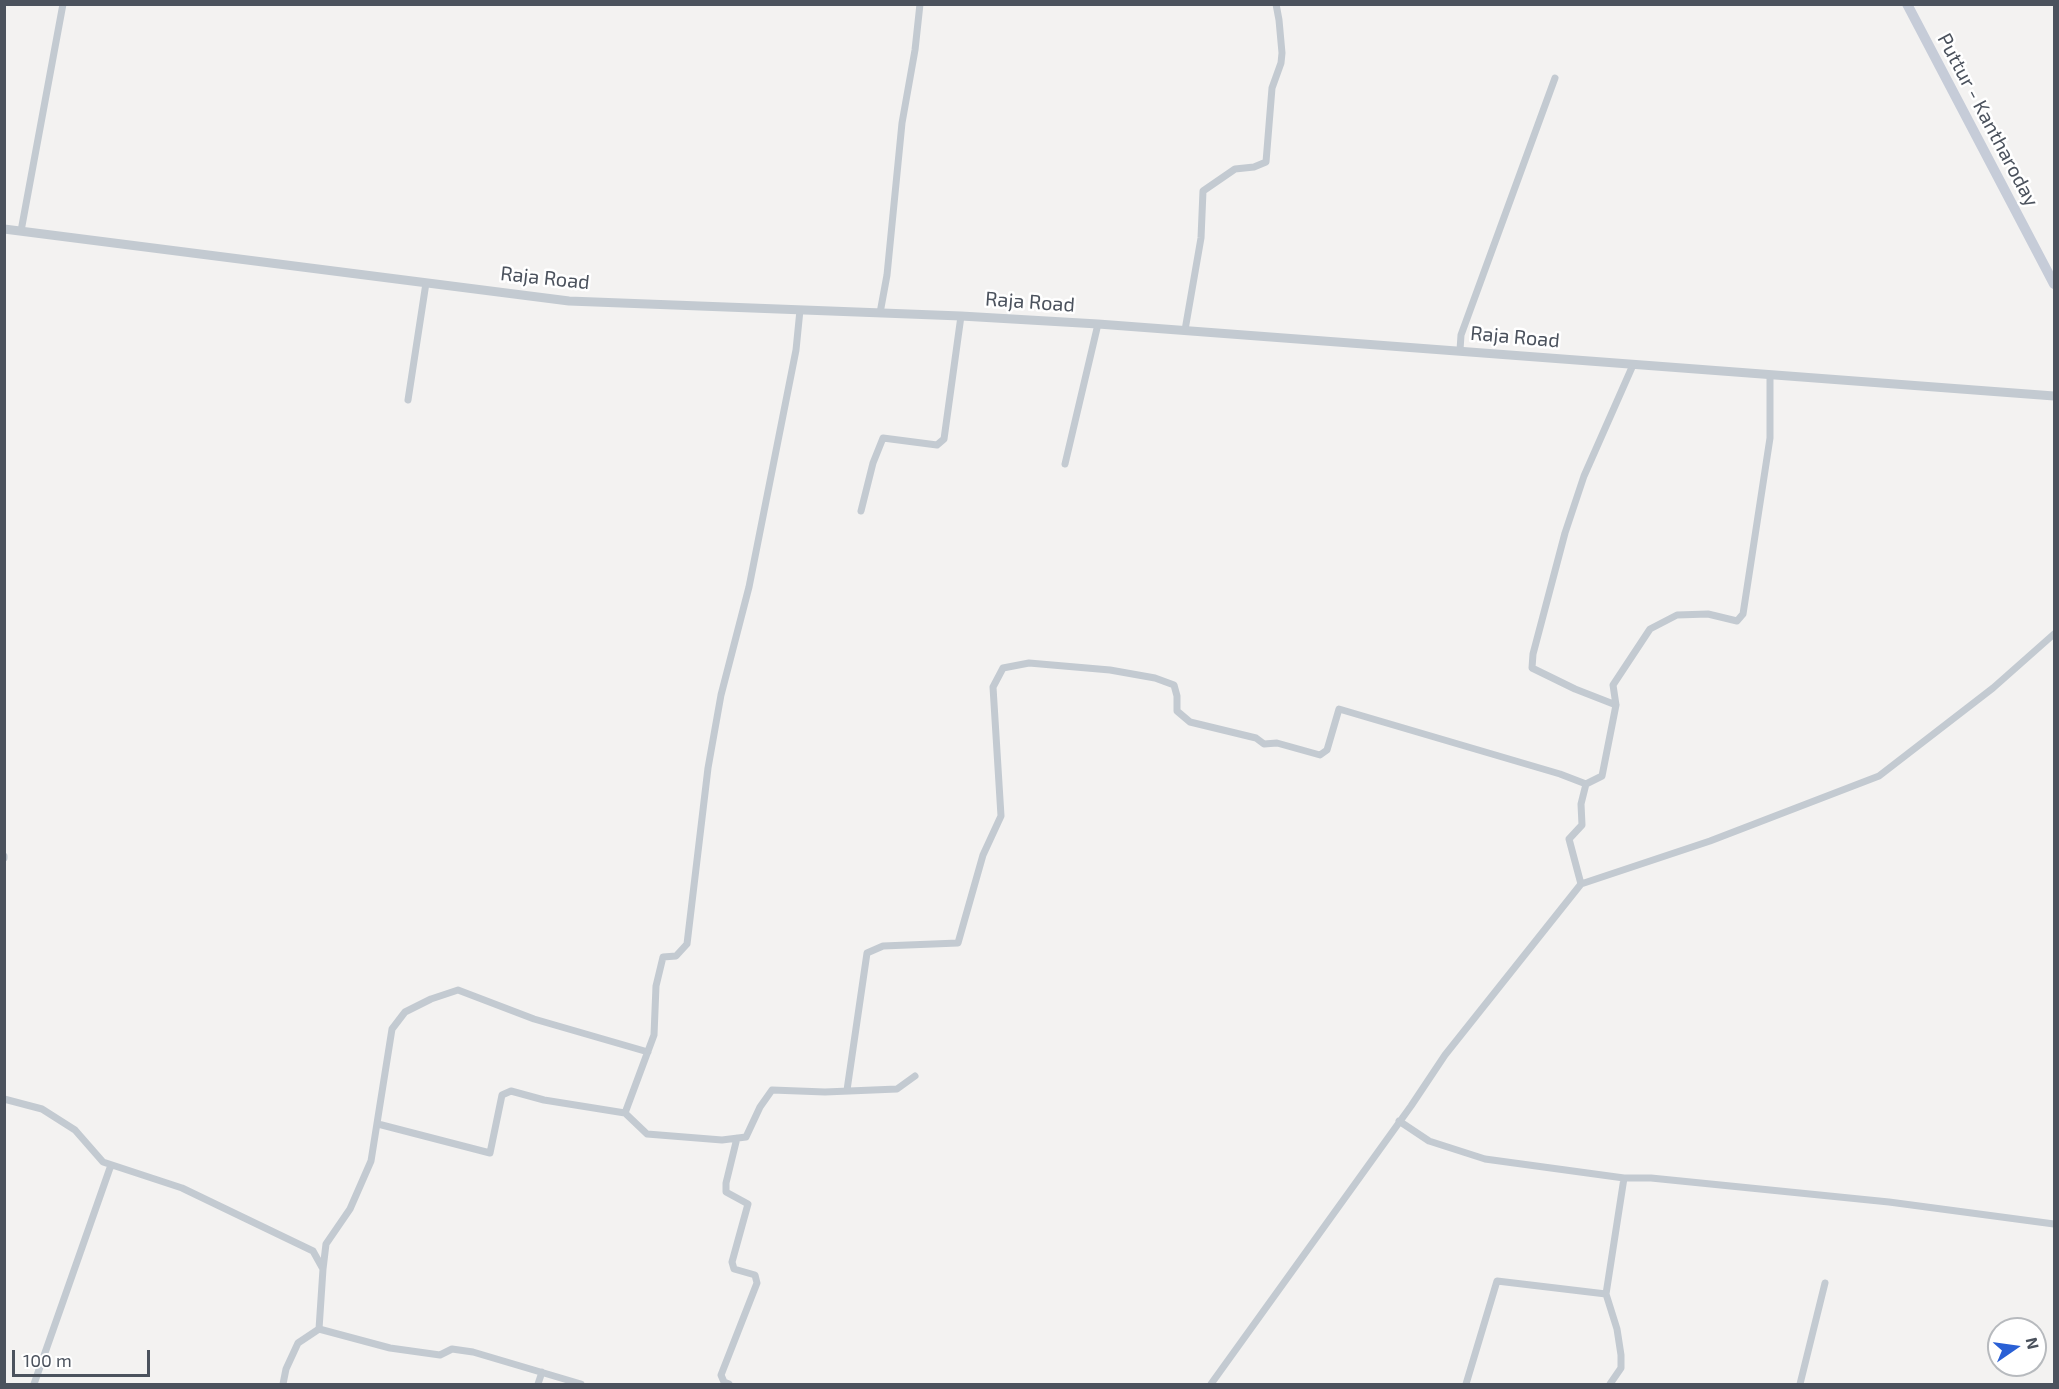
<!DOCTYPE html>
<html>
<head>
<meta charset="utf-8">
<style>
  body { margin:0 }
  #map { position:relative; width:2059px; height:1389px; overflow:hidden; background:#f3f2f1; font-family:"Exo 2",sans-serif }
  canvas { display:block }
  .frame { position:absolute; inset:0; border:6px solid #4b525d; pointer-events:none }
  .north { position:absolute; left:1987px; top:1317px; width:60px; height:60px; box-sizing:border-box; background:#fff; border:2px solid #b7babe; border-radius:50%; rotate:77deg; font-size:16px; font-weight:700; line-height:24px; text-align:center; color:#4b525d }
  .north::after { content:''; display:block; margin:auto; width:21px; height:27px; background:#2a60d5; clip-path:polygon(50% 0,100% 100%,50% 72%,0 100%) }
  .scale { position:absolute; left:12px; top:1350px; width:138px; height:27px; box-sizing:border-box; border:3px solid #4b525d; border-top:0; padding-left:8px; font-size:18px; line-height:21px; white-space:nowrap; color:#4b525d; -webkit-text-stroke:4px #fff; paint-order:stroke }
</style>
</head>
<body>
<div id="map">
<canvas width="2059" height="1389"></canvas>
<div class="frame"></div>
<div class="north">N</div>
<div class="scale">100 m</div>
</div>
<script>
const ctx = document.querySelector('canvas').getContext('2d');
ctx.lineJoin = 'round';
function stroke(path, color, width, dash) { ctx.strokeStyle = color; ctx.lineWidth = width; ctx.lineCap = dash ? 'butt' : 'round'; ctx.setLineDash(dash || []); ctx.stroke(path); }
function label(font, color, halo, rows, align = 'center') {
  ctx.font = font + ' "Exo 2",sans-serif'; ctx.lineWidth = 5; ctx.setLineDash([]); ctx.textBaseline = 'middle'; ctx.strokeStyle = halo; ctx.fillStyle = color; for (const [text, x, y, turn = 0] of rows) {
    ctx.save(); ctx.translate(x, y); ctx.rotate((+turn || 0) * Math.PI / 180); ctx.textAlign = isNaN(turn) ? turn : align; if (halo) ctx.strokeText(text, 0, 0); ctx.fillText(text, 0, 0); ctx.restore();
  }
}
stroke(new Path2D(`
  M 21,231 L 63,4
  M 800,310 L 796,350 L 749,587 L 721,695 L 708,768 L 687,944 L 676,956 L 663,957 L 656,986 L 654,1035 L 625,1113 L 647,1134 L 722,1140 L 746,1137 L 760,1107 L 772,1090 L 825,1092 L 897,1089 L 915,1076
  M 880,313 L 887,275 L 902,123 L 915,50 L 920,4
  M 1185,330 L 1201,238 L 1203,191 L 1235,169 L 1254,167 L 1266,162 L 1272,88 L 1281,63 L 1282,53 L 1279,20 L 1276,4
  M 1460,350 L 1461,335 L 1555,78
  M 408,400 L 426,283
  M 1065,464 L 1098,324
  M 861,511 L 873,463 L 883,438 L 937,445 L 944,439 L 961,316
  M 1616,705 L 1575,689 L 1532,668 L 1533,654 L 1565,533 L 1584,476 L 1633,365
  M 4,856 L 4,858
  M 1581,884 L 1569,839 L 1582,825 L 1581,804 L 1586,784 L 1602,776 L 1616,705 L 1613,685 L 1650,629 L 1677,615 L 1708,614 L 1737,621 L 1743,614 L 1770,438 L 1770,376
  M 847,1090 L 867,953 L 883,946 L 958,943 L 983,855 L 1001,816 L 993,687 L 1003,668 L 1029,663 L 1110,670 L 1155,678 L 1174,685 L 1177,696 L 1177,711 L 1190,722 L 1256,738 L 1264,744 L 1277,743 L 1320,755 L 1327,750 L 1339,709 L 1560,774 L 1586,784
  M 4,1099 L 42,1109 L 75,1130 L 103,1162 L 182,1188 L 313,1251 L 323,1269 L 319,1329 L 298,1343 L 286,1369 L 283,1384
  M 1399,1121 L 1429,1141 L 1485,1159 L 1624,1178 L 1651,1178 L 1889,1202 L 2054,1224
  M 378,1124 L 490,1153 L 502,1095 L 511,1091 L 544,1100 L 625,1113
  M 323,1269 L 326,1244 L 350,1209 L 371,1161 L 392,1029 L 405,1012 L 431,999 L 458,990 L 534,1019 L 648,1052
  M 319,1329 L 390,1348 L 440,1355 L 452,1349 L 473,1352 L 581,1384
  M 34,1384 L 111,1165
  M 538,1384 L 542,1372
  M 729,1384 L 724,1382 L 721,1375 L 757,1283 L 755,1275 L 734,1269 L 732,1262 L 748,1204 L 726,1192 L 726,1183 L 737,1138
  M 1211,1384 L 1411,1106 L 1445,1055 L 1581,884 L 1710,841 L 1879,776 L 1993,688 L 2054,634
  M 1466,1384 L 1497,1281 L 1606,1294
  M 1610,1384 L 1621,1368 L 1621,1355 L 1617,1329 L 1606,1294 L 1624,1178
  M 1800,1384 L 1825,1283`), '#c3cad1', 7);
stroke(new Path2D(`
  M 4,229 L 569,301 L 961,316 L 1098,324 L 2054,396`), '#c3cad1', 9);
stroke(new Path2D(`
  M 1907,4 L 2054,284`), '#c6ccd8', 10);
label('20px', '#4b525d', '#fff', [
  ["Puttur - Kantharoday",1988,120,62],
  ["Raja Road",545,278,6],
  ["Raja Road",1030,302,4],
  ["Raja Road",1515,337,5]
]);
</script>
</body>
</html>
